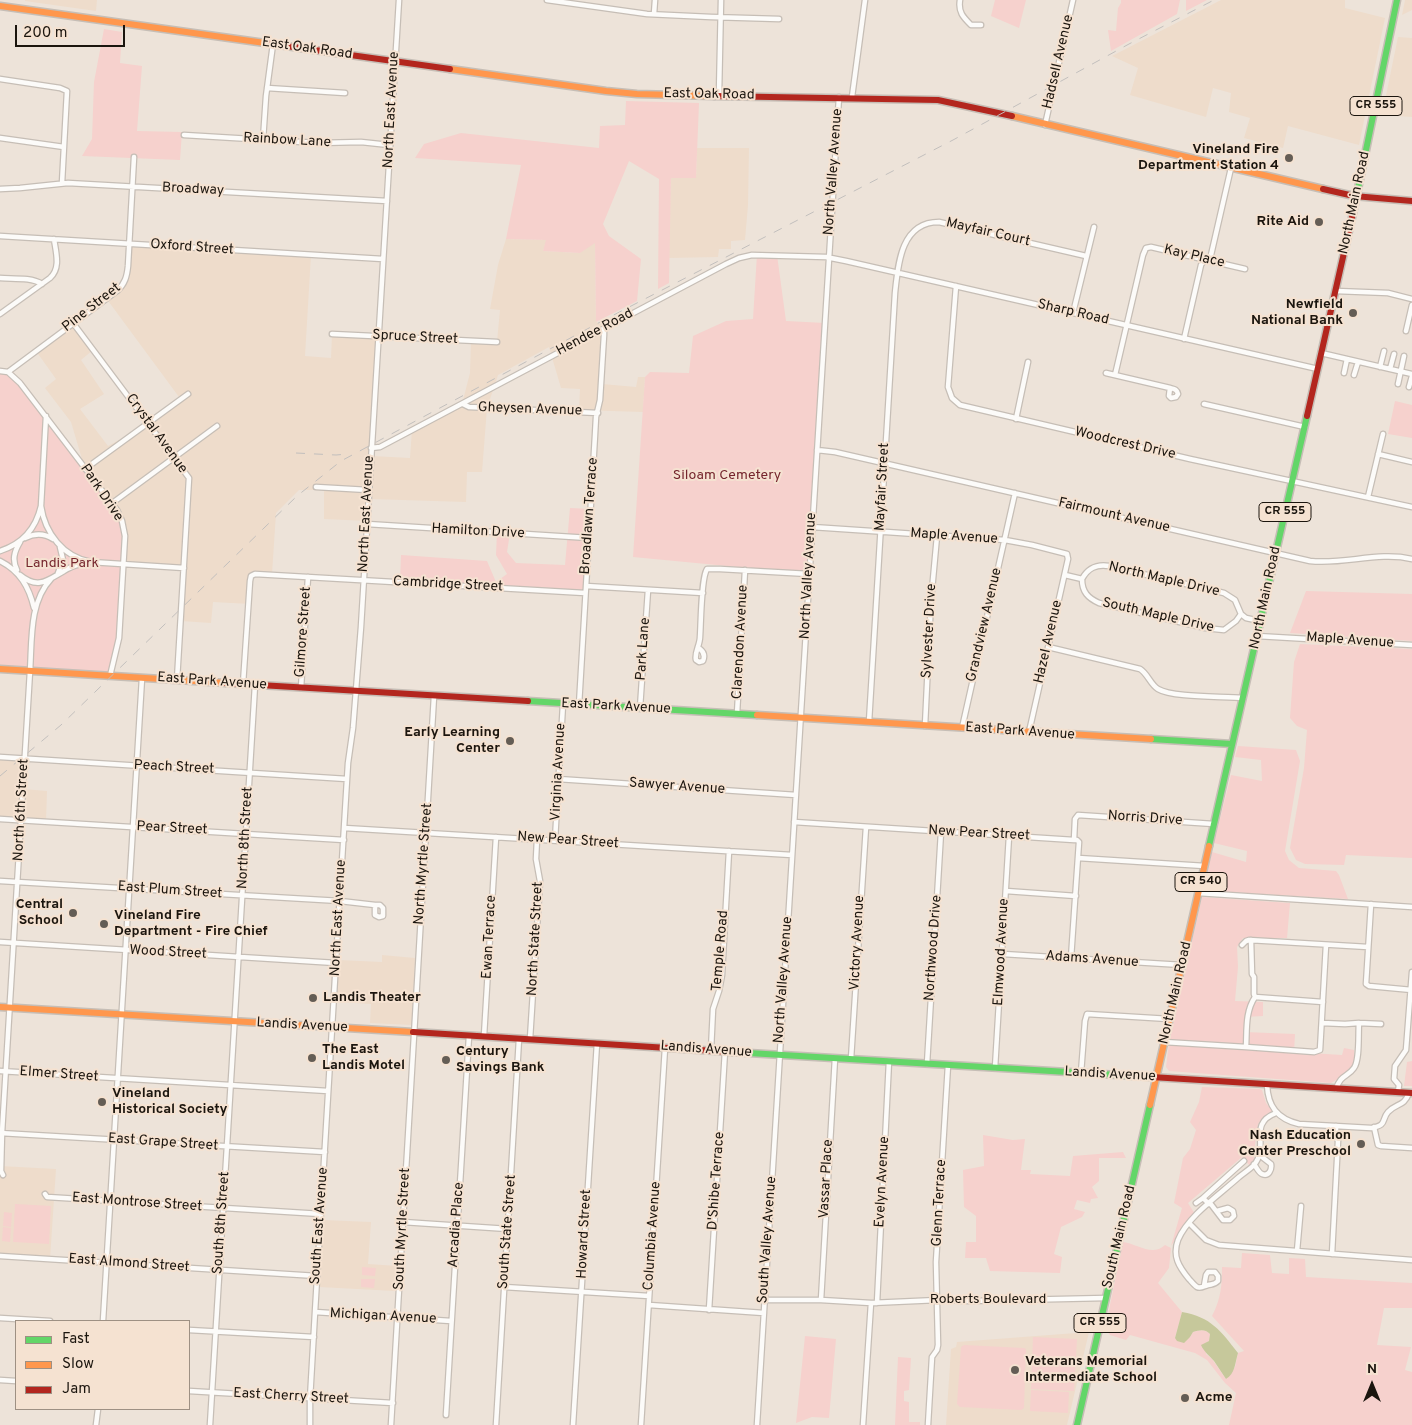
<!DOCTYPE html>
<html>
<head>
<meta charset="utf-8">
<style>
  body { margin:0 }
  #map { position:relative; width:1412px; height:1425px; overflow:hidden; background:#ede3d9; font-family:Overpass,sans-serif }
  canvas { display:block }
  .legend { position:absolute; left:15px; top:1320px; width:175px; height:90px; box-sizing:border-box; background:#f5e2d1; border:1px solid #9e9083; margin:0; padding:6px 9px; list-style:none; font-size:15px; color:#1b150e }
  .legend li { display:flex; align-items:center; gap:10px; height:25px }
  .legend b { width:25px; border:1px solid #9e9083 }
  .north { position:absolute; left:1347px; top:1360px; width:50px; height:50px; -webkit-text-stroke:4px #f5e2d1; paint-order:stroke; rotate:0deg; font-size:14px; font-weight:700; line-height:20px; text-align:center; color:#1b150e }
  .north::after { content:''; display:block; margin:auto; width:18px; height:22px; background:#1b150e; clip-path:polygon(50% 0,100% 100%,50% 72%,0 100%) }
  .scale { position:absolute; left:15px; top:25px; width:110px; height:22px; box-sizing:border-box; border:2px solid #1b150e; border-top:0; padding-left:6px; font-size:15px; line-height:18px; white-space:nowrap; color:#1b150e; -webkit-text-stroke:4px #f5e2d1; paint-order:stroke }
</style>
</head>
<body>
<div id="map">
<canvas width="1412" height="1425"></canvas>
<ul class="legend">
<li><b style="height:6px;background:#63d668"></b>Fast</li>
<li><b style="height:6px;background:#ff974d"></b>Slow</li>
<li><b style="height:6px;background:#b3261e"></b>Jam</li>
</ul>
<div class="north">N</div>
<div class="scale">200 m</div>
</div>
<script>
const ctx = document.querySelector('canvas').getContext('2d');
ctx.lineJoin = 'round';
function paint(path, color) { ctx.fillStyle = color; ctx.fill(path, 'evenodd'); }
function stroke(path, color, width, dash) { ctx.strokeStyle = color; ctx.lineWidth = width; ctx.lineCap = dash ? 'butt' : 'round'; ctx.setLineDash(dash || []); ctx.stroke(path); }
function label(font, color, halo, rows, align = 'center') {
  ctx.font = font + ' Overpass,sans-serif'; ctx.lineWidth = 4; ctx.setLineDash([]); ctx.textBaseline = 'middle'; ctx.strokeStyle = halo; ctx.fillStyle = color; for (const [text, x, y, turn = 0] of rows) {
    ctx.save(); ctx.translate(x, y); ctx.rotate((+turn || 0) * Math.PI / 180); ctx.textAlign = isNaN(turn) ? turn : align; if (halo) ctx.strokeText(text, 0, 0); ctx.fillText(text, 0, 0); ctx.restore();
  }
}
paint(new Path2D(`
  M 25,0 L 97,0 L 96,11 L 25,1 Z
  M 1221,0 L 1345,0 L 1345,8 L 1385,18 L 1359,145 L 1288,126 L 1283,148 L 1244,138 L 1250,118 L 1229,112 L 1231,93 L 1213,88 L 1206,117 L 1130,95 L 1138,68 L 1112,56 Z
  M 1405,0 L 1412,0 L 1412,10 L 1402,15 Z
  M 1398,37 L 1412,38 L 1412,117 L 1382,115 Z
  M 697,148 L 749,148 L 748,205 L 745,240 L 731,241 L 731,249 L 719,249 L 718,257 L 668,258 L 671,177 L 696,177 Z
  M 506,239 L 547,240 L 543,251 L 579,253 L 595,242 L 596,322 L 607,326 L 602,384 L 636,387 L 638,377 L 645,377 L 643,412 L 579,410 L 580,389 L 561,388 L 549,347 L 498,375 L 487,408 L 482,472 L 467,472 L 466,502 L 370,499 L 368,521 L 324,519 L 324,490 L 299,490 L 276,513 L 272,574 L 252,574 L 250,604 L 213,602 L 211,623 L 181,621 L 184,568 L 121,564 L 85,469 L 71,422 L 45,388 L 56,379 L 36,351 L 73,324 L 93,350 L 81,360 L 104,394 L 80,409 L 108,446 L 136,431 L 179,397 L 106,298 L 125,282 L 129,244 L 311,255 L 305,356 L 331,358 L 332,335 L 378,337 L 372,456 L 410,458 L 412,430 L 462,404 L 470,373 L 471,342 L 497,342 L 500,310 L 490,309 L 498,265 Z
  M 0,757 L 25,759 L 23,789 L 47,791 L 46,821 L 0,819 Z
  M 382,955 L 415,958 L 412,1025 L 370,1023 L 371,1004 L 337,1002 L 339,960 L 382,962 Z
  M 0,1166 L 56,1169 L 50,1259 L 0,1256 Z
  M 323,1220 L 371,1222 L 368,1264 L 397,1266 L 395,1291 L 319,1287 Z
  M 1089,1332 L 1067,1425 L 946,1425 L 951,1349 L 956,1347 L 957,1342 Z`), '#eedccb');
paint(new Path2D(`
  M 995,0 L 1026,0 L 1019,28 L 991,16 Z
  M 1121,0 L 1180,0 L 1177,14 L 1111,51 L 1108,30 L 1116,31 L 1118,8 L 1121,3 Z
  M 1186,0 L 1207,0 L 1186,11 Z
  M 104,29 L 122,32 L 120,63 L 142,66 L 137,131 L 182,132 L 180,160 L 82,156 L 92,139 L 94,82 Z
  M 626,101 L 699,103 L 696,178 L 671,178 L 669,283 L 658,289 L 659,179 L 629,161 L 603,224 L 609,236 L 641,259 L 637,301 L 596,322 L 595,243 L 580,253 L 543,251 L 546,240 L 506,239 L 521,165 L 415,158 L 424,144 L 461,133 L 599,148 L 600,126 L 625,125 Z
  M 757,254 L 777,255 L 786,321 L 825,323 L 811,574 L 633,557 L 645,377 L 650,372 L 689,373 L 693,336 L 726,321 L 753,319 Z
  M 11,369 L 121,517 L 125,532 L 120,625 L 110,676 L 0,669 L 0,370 Z
  M 1395,401 L 1412,405 L 1412,438 L 1388,434 Z
  M 570,508 L 591,509 L 587,593 L 400,582 L 401,555 L 487,561 L 496,582 L 507,574 L 496,555 L 497,532 L 510,533 L 507,552 L 516,563 L 565,565 Z
  M 1306,591 L 1412,594 L 1412,641 L 1290,633 Z
  M 1300,644 L 1412,649 L 1412,858 L 1346,855 L 1344,865 L 1305,864 L 1296,860 L 1290,848 L 1304,768 L 1307,730 L 1297,726 L 1290,718 L 1294,662 Z
  M 1238,746 L 1296,750 L 1300,761 L 1285,851 L 1289,860 L 1299,868 L 1336,871 L 1339,875 L 1348,899 L 1203,891 L 1212,852 L 1246,862 L 1247,851 L 1214,843 L 1231,775 L 1262,781 L 1261,760 L 1235,757 Z
  M 1202,897 L 1290,903 L 1287,938 L 1243,938 L 1237,947 L 1238,967 L 1235,1001 L 1263,1002 L 1263,1016 L 1245,1017 L 1244,1032 L 1295,1034 L 1294,1052 L 1342,1055 L 1344,1048 L 1354,1050 L 1355,1065 C 1348,1070 1338,1080 1331,1083 L 1169,1071 L 1166,1067 L 1169,1043 Z
  M 1412,1061 L 1412,1086 L 1404,1086 L 1407,1062 Z
  M 1202,1087 L 1259,1089 L 1262,1090 L 1266,1103 L 1272,1110 L 1271,1113 L 1258,1124 L 1255,1145 L 1254,1160 L 1250,1166 L 1242,1157 L 1188,1203 L 1195,1214 L 1183,1227 L 1171,1246 L 1182,1208 L 1174,1203 L 1183,1158 L 1190,1149 L 1196,1130 L 1190,1122 L 1199,1102 Z
  M 983,1135 L 1013,1140 L 1025,1139 L 1021,1170 L 1031,1170 L 1030,1174 L 1070,1176 L 1073,1156 L 1123,1152 L 1126,1158 L 1099,1158 L 1099,1181 L 1092,1187 L 1098,1198 L 1091,1199 L 1090,1203 L 1077,1200 L 1074,1209 L 1085,1212 L 1082,1217 L 1061,1227 L 1054,1254 L 1062,1257 L 1060,1273 L 990,1271 L 986,1258 L 965,1258 L 966,1242 L 976,1242 L 976,1216 L 964,1207 L 963,1170 L 984,1166 Z
  M 15,1204 L 51,1206 L 49,1244 L 13,1242 Z
  M 4,1212 L 12,1213 L 11,1227 L 3,1226 Z
  M 3,1227 L 11,1228 L 10,1242 L 2,1241 Z
  M 1123,1242 C 1138,1244 1152,1257 1165,1245 L 1171,1248 L 1169,1268 L 1158,1283 L 1177,1306 L 1182,1312 L 1175,1338 L 1190,1337 L 1193,1332 C 1200,1330 1205,1329 1210,1334 L 1209,1341 L 1206,1343 L 1206,1354 L 1212,1359 L 1226,1379 L 1235,1367 L 1238,1353 L 1244,1351 L 1212,1316 C 1221,1299 1222,1285 1222,1267 L 1241,1268 L 1242,1253 L 1270,1255 L 1272,1273 L 1289,1274 L 1289,1258 L 1305,1259 L 1306,1277 L 1412,1283 L 1412,1308 L 1384,1308 L 1377,1345 L 1411,1347 L 1405,1370 L 1412,1372 L 1412,1425 L 1229,1425 L 1236,1393 L 1225,1383 L 1207,1360 L 1195,1353 L 1130,1335 L 1126,1340 L 1110,1335 L 1105,1329 Z
  M 362,1267 L 376,1268 L 375,1276 L 362,1275 Z
  M 361,1279 L 375,1279 L 374,1288 L 361,1287 Z
  M 805,1336 L 836,1339 L 829,1418 L 812,1417 L 796,1423 Z
  M 1033,1337 L 1077,1339 L 1074,1391 L 1031,1389 Z
  M 964,1345 L 1024,1348 L 1026,1349 L 1024,1408 L 1021,1410 L 960,1407 L 957,1404 L 961,1347 Z
  M 898,1357 L 911,1358 L 909,1390 L 904,1391 L 904,1401 L 909,1402 L 909,1422 L 920,1422 L 920,1425 L 895,1425 Z
  M 1031,1390 L 1069,1392 L 1068,1413 L 1030,1411 Z`), '#f6d1cd');
paint(new Path2D(`
  M 1182,1312 C 1211,1317 1221,1331 1238,1353 C 1235,1363 1235,1374 1226,1379 C 1222,1373 1218,1367 1214,1361 C 1209,1355 1204,1352 1201,1345 L 1209,1341 L 1210,1334 C 1205,1329 1200,1330 1193,1332 L 1190,1337 L 1184,1343 L 1177,1341 L 1175,1338 Z`), '#c6c89b');
const street = new Path2D(`
  M 547,0 L 647,14 L 711,17 L 779,19
  M 960,0 C 958,12 963,17 971,25 L 981,25
  M 654,14 L 655,0
  M 0,79 L 60,88 L 67,91 L 62,183
  M 267,88 L 345,93
  M 719,94 L 721,0
  M 852,97 L 865,0
  M 1045,125 L 1073,0
  M 184,135 L 318,143 L 361,142 L 389,145
  M 0,138 L 64,147
  M 263,140 L 266,96 L 273,44
  M 0,189 L 20,188 L 68,183 L 387,201
  M 0,236 L 383,259
  M 0,278 C 13,279 31,277 42,284
  M 956,286 L 948,387 L 952,398 L 960,405 L 1190,459 L 1412,507
  M 1336,291 L 1388,293 L 1412,299
  M 1073,313 L 1094,227
  M 0,314 L 50,278 C 61,268 56,253 54,239
  M 73,323 L 189,478 L 177,680
  M 1406,331 L 1412,305
  M 332,334 L 497,342
  M 1184,339 L 1201,265 C 1203,260 1209,260 1211,255 L 1231,168
  M 1321,353 L 1412,374
  M 1380,367 L 1384,351
  M 1390,369 L 1394,354
  M 0,371 L 8,372 L 20,383 L 117,510 L 122,521 L 125,536 L 119,638 L 110,676
  M 8,372 L 117,291 C 125,284 127,276 128,266 L 134,157
  M 1106,373 L 1170,388
  M 1344,373 L 1347,359
  M 1115,375 L 1143,255 L 1146,248 L 1151,247 L 1245,269
  M 1354,375 L 1358,362
  M 1398,384 L 1404,356
  M 1409,387 L 1412,376
  M 1170,388 C 1174,389 1177,389 1178,394 L 1176,397 L 1171,398 L 1169,396 Z
  M 463,404 L 469,407 L 598,413
  M 1204,404 L 1305,427
  M 1016,419 L 1028,362
  M 371,448 L 380,447 L 726,264 L 739,258 L 752,255 L 826,257 L 846,261 L 1318,369
  M 817,450 L 835,452 L 1310,561 C 1344,565 1378,551 1412,559
  M 1378,454 L 1412,462
  M 85,469 L 188,394
  M 316,487 L 368,490
  M 1368,497 L 1383,434
  M 111,504 L 217,426
  M 41,506 C 45,533 63,557 91,562 L 184,568
  M 367,524 L 589,538
  M 812,527 L 1005,540 L 1032,545 L 1067,554 L 1068,559 L 1029,732
  M 25,538 C 35,533 44,533 53,539
  M 0,551 C 22,544 36,528 41,506 L 46,416
  M 0,561 C 20,571 29,587 34,608
  M 17,570 C 12,560 14,552 20,542
  M 58,573 L 63,560 L 60,547
  M 20,575 C 38,590 48,580 64,571 C 71,566 79,564 87,562
  M 1065,575 L 1082,579
  M 1082,579 C 1082,592 1088,598 1099,603 L 1205,628 L 1224,630 L 1236,621 L 1241,614
  M 1082,579 C 1088,568 1096,564 1109,566 L 1224,593 L 1235,600 L 1241,614
  M 586,586 L 703,593
  M 1241,614 L 1246,618 L 1260,621
  M 1257,636 L 1412,645
  M 1048,647 L 1140,669 C 1148,674 1150,684 1158,689 C 1173,698 1223,696 1243,698
  M 700,649 C 704,652 705,656 703,661 L 699,662 L 696,660 C 694,653 700,645 700,637 C 701,624 701,578 707,569 L 720,569 L 809,574
  M 243,684 L 250,581 L 251,576 L 255,574 L 585,593
  M 301,688 L 308,577
  M 579,705 L 595,435 L 596,417 L 600,400 L 604,335 L 604,329
  M 640,708 L 648,590
  M 737,714 L 745,570
  M 869,722 L 895,293 C 898,264 901,222 939,222 L 1086,256
  M 925,726 L 931,601 L 937,536
  M 962,728 L 1015,493
  M 0,757 L 347,779
  M 558,779 L 796,795
  M 0,819 L 344,840
  M 794,822 L 1074,840
  M 344,828 L 792,855
  M 555,840 L 563,704
  M 1074,840 L 1075,819 L 1078,815 L 1214,824
  M 1078,858 L 1205,866
  M 0,881 L 340,901 L 375,905 L 375,915 L 379,917 L 383,916 L 383,908 L 380,905 L 375,905
  M 1006,891 L 1076,896
  M 1198,893 L 1412,907
  M 1371,904 L 1366,984 L 1369,986 L 1412,990
  M 1251,940 L 1252,974 L 1254,977 L 1254,994 L 1255,997 C 1245,1012 1247,1030 1246,1047 L 1314,1052 L 1320,1050 L 1326,945
  M 0,942 L 336,963
  M 1242,945 L 1246,941 L 1249,940 L 1368,947
  M 1003,954 L 1182,965
  M 1071,958 L 1079,842 L 1077,840 L 1074,840
  M 1255,997 L 1323,1002
  M 1322,1023 L 1345,1024 L 1359,1023
  M 484,1036 L 496,837
  M 530,1039 L 540,881 L 536,859 L 537,839
  M 1164,1042 L 1246,1047
  M 711,1050 L 713,1009 L 719,991 L 722,975 L 729,851
  M 851,1059 L 866,827
  M 927,1064 L 941,832
  M 995,1068 L 1009,836
  M 0,1071 L 328,1091
  M 1081,1073 L 1085,1021 L 1087,1014 L 1169,1019
  M 1267,1085 C 1268,1106 1277,1119 1299,1124 L 1371,1128 C 1388,1125 1381,1120 1388,1112 C 1396,1103 1404,1107 1409,1093
  M 1336,1089 C 1341,1074 1347,1078 1354,1068 C 1360,1060 1358,1034 1359,1023 L 1381,1024
  M 1398,1092 L 1399,1085 L 1394,1079 L 1395,1066 L 1406,1050 L 1412,972
  M 1374,1127 L 1378,1145 L 1381,1146 L 1412,1148
  M 0,1133 L 325,1152
  M 1302,1136 L 1336,1137 L 1336,1126
  M 1254,1164 C 1256,1167 1259,1173 1262,1174 C 1269,1177 1272,1169 1271,1164 L 1262,1157 L 1260,1152
  M 3,1175 L 1,1171 L 2,1133 L 30,671 C 32,641 29,602 51,579
  M 45,1194 L 47,1197 L 321,1214
  M 1203,1198 L 1244,1161
  M 1196,1203 L 1203,1198 L 1209,1204
  M 1210,1203 L 1223,1220 L 1230,1220 L 1234,1216 L 1233,1211 L 1228,1208 L 1217,1211
  M 403,1222 L 508,1229
  M 1189,1223 L 1206,1240 L 1219,1245 L 1412,1260
  M 1297,1251 L 1301,1206
  M 1332,1254 L 1338,1141 L 1336,1137
  M 0,1256 L 317,1276
  M 1204,1286 L 1206,1275 L 1208,1272 L 1215,1272 L 1218,1276 L 1218,1281 C 1214,1285 1213,1284 1208,1285 C 1204,1286 1201,1289 1197,1287 C 1194,1285 1191,1281 1189,1279 C 1179,1267 1172,1256 1178,1240 C 1188,1216 1219,1195 1239,1177 C 1244,1173 1250,1169 1254,1165 C 1270,1146 1247,1124 1276,1113
  M 504,1287 L 649,1296
  M 765,1300 L 821,1300 L 871,1303 L 938,1300 L 970,1301 L 1106,1298
  M 821,1300 L 835,1058
  M 877,1303 L 889,1061
  M 649,1305 L 764,1313
  M 709,1310 L 725,1051
  M 315,1312 L 451,1321
  M 0,1318 L 50,1321
  M 103,1321 L 142,678
  M 189,1330 L 314,1337
  M 0,1380 L 16,1381
  M 189,1391 L 393,1403
  M 446,1415 L 469,1036
  M 96,1425 L 98,1409
  M 210,1425 L 255,685
  M 310,1425 L 310,1399 L 315,1312 L 344,828 L 348,763 L 353,728 L 361,627 L 399,0
  M 391,1425 L 434,696
  M 496,1425 L 519,1039
  M 573,1425 L 597,1043
  M 641,1425 L 665,1048
  M 757,1425 L 839,97
  M 863,1425 L 871,1303
  M 928,1425 L 932,1357 L 937,1350 L 938,1345 L 936,1262 L 948,1065`);
const fast = new Path2D(`
  M 1353,213 L 1397,0
  M 528,701 L 757,715
  M 1151,739 L 1232,744
  M 1209,846 L 1307,416
  M 732,1052 L 1135,1076
  M 1077,1425 L 1150,1105`);
const slow = new Path2D(`
  M 0,6 L 265,43
  M 450,69 L 606,91 L 637,94 L 714,96
  M 1012,116 L 1323,189
  M 0,669 L 226,683
  M 757,715 L 1151,739
  M 0,1007 L 413,1032
  M 1150,1105 L 1209,846`);
const jam = new Path2D(`
  M 265,43 L 450,69
  M 714,96 L 938,100 L 1012,116
  M 1323,189 L 1354,196 L 1412,201
  M 1307,416 L 1353,213
  M 226,683 L 528,701
  M 413,1032 L 732,1052
  M 1135,1076 L 1412,1093`);
stroke(street, '#c6beb6', 7);
stroke(fast, '#c6beb6', 9);
stroke(slow, '#c6beb6', 9);
stroke(jam, '#c6beb6', 9);
stroke(street, '#fcfbf9', 4.5);
stroke(fast, '#63d668', 6);
stroke(slow, '#ff974d', 6);
stroke(jam, '#b3261e', 6);
stroke(new Path2D(`
  M 296,453 L 336,455 L 348,454
  M 0,776 L 61,725 L 297,496 L 341,461 L 604,320 L 953,140 L 1129,44 L 1214,0`), '#c2bfbd', 1, [9, 9]);
for (const [x, y, r, color] of [
  [1289,158,5,"#645d55"],
  [1319,222,5,"#645d55"],
  [1353,313,5,"#645d55"],
  [510,741,5,"#645d55"],
  [73,913,5,"#645d55"],
  [104,924,5,"#645d55"],
  [313,998,5,"#645d55"],
  [312,1058,5,"#645d55"],
  [446,1060,5,"#645d55"],
  [102,1102,5,"#645d55"],
  [1361,1144,5,"#645d55"],
  [1015,1370,5,"#645d55"],
  [1185,1398,5,"#645d55"]
]) { const dot = new Path2D(); dot.arc(x, y, r, 0, 2 * Math.PI); ctx.fillStyle = color; ctx.fill(dot); stroke(dot, '#f5e2d1', 2); }
for (const [x, y, w] of [
  [1376,106,52],
  [1285,512,52],
  [1201,882,52],
  [1100,1323,52]
]) { const box = new Path2D(); box.roundRect(x - w / 2, y - 9.5, w, 19, 4); ctx.fillStyle = '#f5e2d1'; ctx.fill(box); stroke(box, '#1b150e', 1); }
label('bold 12px', '#1b150e', null, [
  ["CR 555",1376,106],
  ["CR 555",1285,512],
  ["CR 540",1201,882],
  ["CR 555",1100,1323]
]);
label('14px', '#1b150e', '#f5e2d1', [
  ["East Oak Road",307,49,8],
  ["Hadsell Avenue",1059,62,-77],
  ["East Oak Road",709,95,1],
  ["North East Avenue",392,110,-87],
  ["Rainbow Lane",287,141,3],
  ["North Valley Avenue",834,172,-86],
  ["Broadway",193,190,3],
  ["North Main Road",1355,203,-78],
  ["Mayfair Court",988,233,13],
  ["Oxford Street",192,248,4],
  ["Kay Place",1194,257,13],
  ["Pine Street",92,308,-38],
  ["Sharp Road",1073,313,13],
  ["Hendee Road",595,333,-28],
  ["Spruce Street",415,338,3],
  ["Gheysen Avenue",530,410,2],
  ["Crystal Avenue",156,434,54],
  ["Woodcrest Drive",1125,444,13],
  ["Mayfair Street",883,487,-87],
  ["Park Drive",101,493,56],
  ["North East Avenue",367,514,-87],
  ["Broadlawn Terrace",590,516,-86],
  ["Fairmount Avenue",1114,516,13],
  ["Hamilton Drive",478,532,3],
  ["Maple Avenue",954,537,4],
  ["North Valley Avenue",809,576,-87],
  ["North Maple Drive",1164,580,13],
  ["Cambridge Street",448,585,3],
  ["North Main Road",1266,598,-78],
  ["South Maple Drive",1158,616,13],
  ["Grandview Avenue",985,625,-77],
  ["Sylvester Drive",930,631,-87],
  ["Gilmore Street",304,632,-86],
  ["Maple Avenue",1350,641,4],
  ["Clarendon Avenue",741,642,-87],
  ["Hazel Avenue",1049,642,-77],
  ["Park Lane",644,649,-86],
  ["East Park Avenue",212,682,4],
  ["East Park Avenue",616,707,3],
  ["East Park Avenue",1020,732,4],
  ["Peach Street",174,768,3],
  ["Virginia Avenue",559,772,-87],
  ["Sawyer Avenue",677,787,4],
  ["North 6th Street",22,810,-87],
  ["Norris Drive",1145,819,4],
  ["Pear Street",172,829,3],
  ["New Pear Street",979,834,3],
  ["North 8th Street",246,838,-87],
  ["New Pear Street",568,841,4],
  ["North Myrtle Street",424,864,-86],
  ["East Plum Street",170,891,4],
  ["North East Avenue",339,918,-87],
  ["Ewan Terrace",490,937,-87],
  ["North State Street",536,939,-87],
  ["Victory Avenue",858,943,-87],
  ["Northwood Drive",934,948,-86],
  ["Temple Road",721,951,-85],
  ["Elmwood Avenue",1002,952,-87],
  ["Wood Street",168,953,3],
  ["Adams Avenue",1092,960,4],
  ["North Valley Avenue",784,980,-86],
  ["North Main Road",1176,993,-77],
  ["Landis Avenue",302,1026,3],
  ["Landis Avenue",706,1050,4],
  ["Elmer Street",59,1075,4],
  ["Landis Avenue",1110,1075,3],
  ["East Grape Street",163,1143,4],
  ["Vassar Place",827,1179,-87],
  ["D'Shibe Terrace",717,1181,-86],
  ["Evelyn Avenue",883,1182,-87],
  ["East Montrose Street",137,1203,4],
  ["Glenn Terrace",940,1203,-87],
  ["South 8th Street",222,1223,-86],
  ["Arcadia Place",457,1225,-86],
  ["South East Avenue",320,1226,-86],
  ["South Myrtle Street",403,1229,-87],
  ["South State Street",508,1232,-86],
  ["Howard Street",585,1234,-87],
  ["Columbia Avenue",653,1236,-86],
  ["South Main Road",1120,1237,-77],
  ["South Valley Avenue",768,1240,-86],
  ["East Almond Street",129,1264,4],
  ["Roberts Boulevard",988,1300],
  ["Michigan Avenue",383,1317,3],
  ["East Cherry Street",291,1397,3]
]);
label('bold 14px', '#1b150e', '#f5e2d1', [
  ["Vineland Fire",1279,150,"right"],
  ["Department Station 4",1279,166,"right"],
  ["Rite Aid",1309,222,"right"],
  ["Newfield",1343,305,"right"],
  ["National Bank",1343,321,"right"],
  ["Early Learning",500,733,"right"],
  ["Center",500,749,"right"],
  ["Central",63,905,"right"],
  ["School",63,921,"right"],
  ["Vineland Fire",114,916],
  ["Department - Fire Chief",114,932],
  ["Landis Theater",323,998],
  ["The East",322,1050],
  ["Landis Motel",322,1066],
  ["Century",456,1052],
  ["Savings Bank",456,1068],
  ["Vineland",112,1094],
  ["Historical Society",112,1110],
  ["Nash Education",1351,1136,"right"],
  ["Center Preschool",1351,1152,"right"],
  ["Veterans Memorial",1025,1362],
  ["Intermediate School",1025,1378],
  ["Acme",1195,1398]
], 'left');
label('14px', '#75262d', '#f5e2d1', [
  ["Siloam Cemetery",727,476],
  ["Landis Park",62,564]
]);
</script>
</body>
</html>
